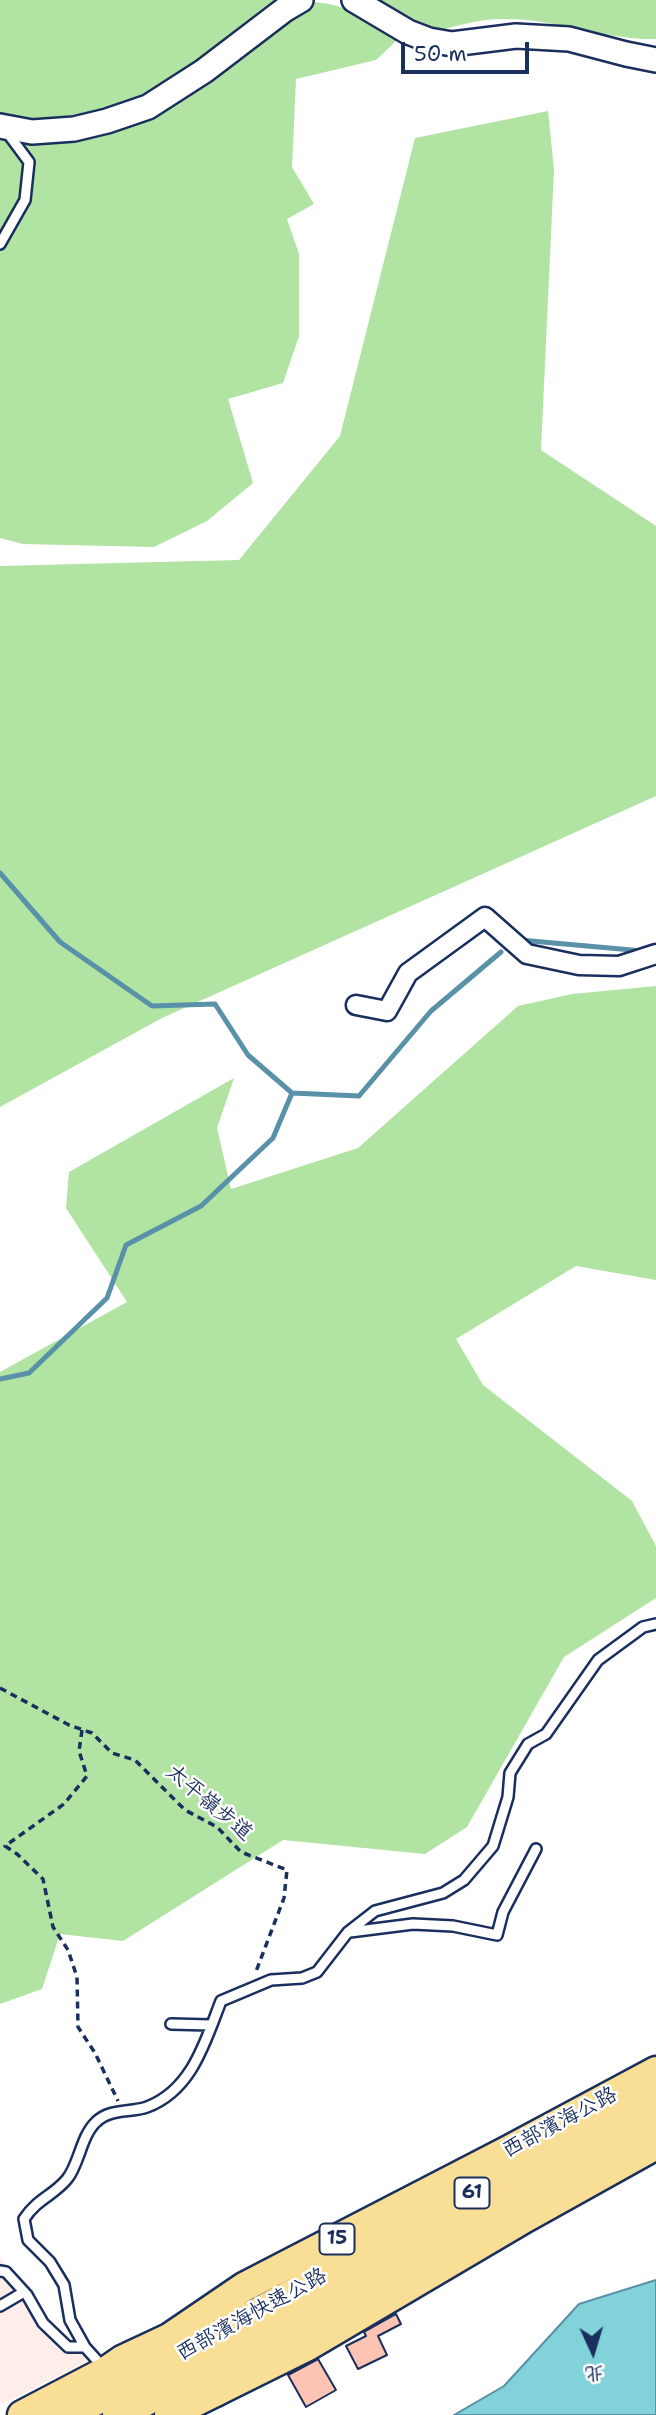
<!DOCTYPE html>
<html>
<head>
<meta charset="utf-8">
<style>
  body { margin:0 }
  #map { position:relative; width:656px; height:2415px; overflow:hidden; background:#fff; font-family:"Shantell Sans","LXGW WenKai TC",sans-serif }
  canvas { display:block }
  .north { position:absolute; left:558px; top:2317px; width:70px; height:70px; -webkit-text-stroke:5px #fff; paint-order:stroke; rotate:176deg; font-size:19px; font-weight:700; line-height:28px; text-align:center; color:#1b2f5e }
  .north::after { content:''; display:block; margin:auto; width:24px; height:32px; background:#1b2f5e; clip-path:polygon(50% 0,100% 100%,50% 72%,0 100%) }
  .scale { position:absolute; left:401px; top:42px; width:128px; height:32px; box-sizing:border-box; border:4px solid #1b2f5e; border-top:0; padding-left:9px; font-size:21px; line-height:24px; white-space:nowrap; color:#1b2f5e; -webkit-text-stroke:5px #fff; paint-order:stroke }
</style>
</head>
<body>
<div id="map">
<canvas width="656" height="2415"></canvas>
<div class="north">北</div>
<div class="scale">50 m</div>
</div>
<script>
const ctx = document.querySelector('canvas').getContext('2d');
ctx.lineJoin = 'round';
function paint(path, color) { ctx.fillStyle = color; ctx.fill(path, 'evenodd'); }
function stroke(path, color, width, dash) { ctx.strokeStyle = color; ctx.lineWidth = width; ctx.lineCap = dash ? 'butt' : 'round'; ctx.setLineDash(dash || []); ctx.stroke(path); }
function label(font, color, halo, rows, align = 'center') {
  ctx.font = font + ' "Shantell Sans","LXGW WenKai TC",sans-serif'; ctx.lineWidth = 5; ctx.setLineDash([]); ctx.textBaseline = 'middle'; ctx.strokeStyle = halo; ctx.fillStyle = color; for (const [text, x, y, turn = 0] of rows) {
    ctx.save(); ctx.translate(x, y); ctx.rotate((+turn || 0) * Math.PI / 180); ctx.textAlign = isNaN(turn) ? turn : align; if (halo) ctx.strokeText(text, 0, 0); ctx.fillText(text, 0, 0); ctx.restore();
  }
}
paint(new Path2D(`
  M 0,2256 L 16,2282 L 88,2361 L 2,2404 L 0,2398 Z`), '#feede8');
paint(new Path2D(`
  M 0,0 L 287,0 L 151,93 L 105,112 L 38,126 L 0,114 Z
  M 366,0 L 656,0 L 656,39 C 603,40 553,17 499,19 C 476,19 447,29 424,34 Z
  M 312,2 C 346,3 371,21 398,39 L 376,60 L 296,79 L 292,167 L 314,204 L 287,219 L 299,254 L 299,336 L 283,383 L 228,399 L 253,483 L 207,521 L 154,547 L 23,544 L 0,538 L 0,136 L 91,134 Z
  M 548,111 L 554,170 L 541,450 L 656,526 L 656,796 L 162,1018 L 0,1107 L 0,566 L 239,560 L 340,436 L 415,138 Z
  M 656,986 L 656,1280 L 576,1266 L 456,1339 L 483,1385 L 632,1501 L 656,1546 L 656,1598 L 564,1657 L 467,1827 L 425,1854 L 283,1840 L 123,1941 L 60,1934 L 42,1989 L 0,2004 L 0,1372 L 127,1302 L 66,1208 L 69,1172 L 234,1078 L 217,1128 L 231,1189 L 358,1148 L 518,1006 L 572,994 Z`), '#b1e3a3');
const water = new Path2D(`
  M 656,2280 L 656,2415 L 454,2415 L 504,2386 L 579,2304 Z`);
paint(water, '#81d2d9');
stroke(water, '#5891a8', 2);
stroke(new Path2D(`
  M 0,873 L 60,942 L 152,1006 L 215,1004 L 248,1055 L 292,1093
  M 520,940 L 643,951
  M 0,1379 L 29,1373 L 107,1298 L 126,1245 L 201,1206 L 273,1138 L 292,1093 L 359,1096 L 431,1011 L 501,952`), '#5891a8', 5);
const building = new Path2D(`
  M 396,2314 L 401,2324 L 378,2336 L 387,2355 L 358,2369 L 346,2346 L 366,2336 L 364,2332 Z
  M 318,2359 L 336,2390 L 306,2407 L 288,2375 Z`);
paint(building, '#fdc3b3');
stroke(building, '#1b2f5e', 2);
const service = new Path2D(`
  M 0,244 L 25,200 L 29,162 L 6,131
  M 350,1932 L 413,1924 L 453,1926 L 497,1935 L 503,1912 L 536,1849
  M 171,2024 L 211,2025
  M 0,2271 L 6,2272 L 27,2295 L 43,2323 L 68,2347 L 85,2347
  M 0,2306 L 24,2292
  M 103,2367 L 85,2347 L 70,2320 L 64,2285 L 50,2262 L 28,2240 L 24,2219 C 38,2198 53,2196 67,2179 C 79,2165 81,2136 96,2122 C 110,2108 130,2113 147,2107 C 192,2090 205,2042 221,2001 L 271,1980 L 302,1978 L 317,1972 L 348,1932 L 375,1911 L 443,1893 L 464,1880 L 493,1846 L 508,1797 L 510,1773 L 528,1744 L 546,1734 L 598,1660 L 643,1627 L 656,1624`);
const minor = new Path2D(`
  M 356,1005 L 387,1011 L 408,973 L 485,917 L 527,954 L 579,965 L 619,966 L 656,954`);
const tertiary = new Path2D(`
  M 354,0 L 408,32 L 429,40 L 452,44 L 516,36 L 569,39 L 626,54 L 656,60
  M 0,126 L 32,132 L 74,129 L 107,121 L 148,107 L 204,71 L 284,10 L 301,0`);
const primary = new Path2D(`
  M 22,2415 L 106,2371 L 122,2360 L 169,2338 L 244,2287 L 507,2151 L 656,2071
  M 169,2415 L 308,2346 L 525,2218 L 656,2145`);
const trunk = new Path2D(`
  M 215,2391 L 279,2349
  M 67,2415 L 288,2297 L 656,2090
  M 118,2415 L 298,2319 L 656,2118`);
stroke(service, '#1b2f5e', 14);
stroke(minor, '#1b2f5e', 23);
stroke(tertiary, '#1b2f5e', 28);
stroke(primary, '#1b2f5e', 33);
stroke(trunk, '#1b2f5e', 35);
stroke(new Path2D(`
  M 0,1688 L 69,1725 L 92,1733 L 112,1753 L 135,1760 L 185,1810 L 217,1827 L 241,1852 L 287,1870 L 284,1898 L 255,1974
  M 82,1730 L 79,1751 L 87,1776 L 64,1804 L 5,1846 L 17,1854 L 43,1879 L 53,1927 L 68,1950 L 77,1977 L 78,2027 L 95,2053 L 118,2101`), '#1b2f5e', 3.5, [7, 5]);
stroke(service, '#fff', 9);
stroke(minor, '#fff', 18);
stroke(tertiary, '#fff', 23);
stroke(primary, '#f9df96', 28);
stroke(trunk, '#f9df96', 30);
for (const [x, y, w] of [
  [472,2193,35],
  [337,2239,35]
]) { const box = new Path2D(); box.roundRect(x - w / 2, y - 15.5, w, 31, 5); ctx.fillStyle = '#fff'; ctx.fill(box); stroke(box, '#1b2f5e', 2); }
label('bold 19px', '#1b2f5e', null, [
  ["61",472,2193],
  ["15",337,2239]
]);
label('21px', '#1b2f5e', '#fff', [
  ["太平嶺步道",209,1803,40],
  ["西部濱海公路",560,2123,-28],
  ["西部濱海快速公路",252,2315,-29]
]);
</script>
</body>
</html>
